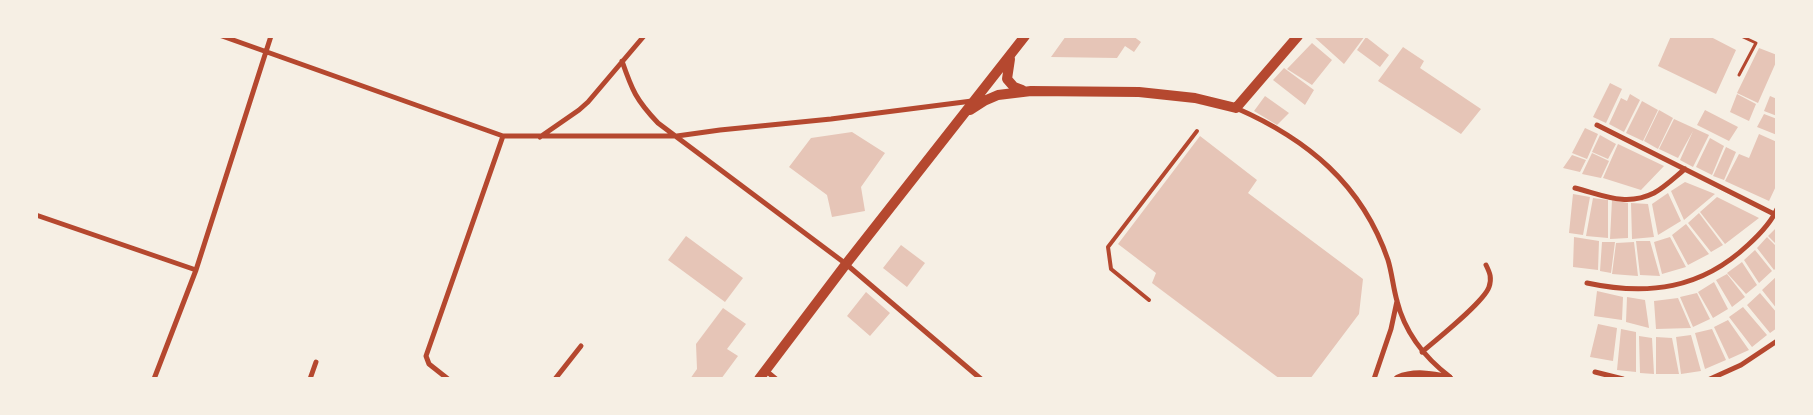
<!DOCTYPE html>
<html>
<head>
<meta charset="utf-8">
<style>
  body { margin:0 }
  #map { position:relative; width:1813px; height:415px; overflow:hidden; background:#f6efe4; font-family:Merriweather,serif }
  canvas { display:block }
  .frame { position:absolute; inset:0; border:38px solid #f6efe4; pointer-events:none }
</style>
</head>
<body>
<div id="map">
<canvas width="1813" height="415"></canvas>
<div class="frame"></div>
</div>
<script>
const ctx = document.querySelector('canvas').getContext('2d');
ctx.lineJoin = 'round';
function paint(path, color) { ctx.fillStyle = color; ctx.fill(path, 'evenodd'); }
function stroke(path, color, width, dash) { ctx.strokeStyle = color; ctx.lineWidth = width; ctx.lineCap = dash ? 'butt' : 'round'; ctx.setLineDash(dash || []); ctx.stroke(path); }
paint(new Path2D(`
  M 1066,36 L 1133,36 L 1141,42 L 1134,52 L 1125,46 L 1117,58 L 1051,57 Z
  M 1313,36 L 1365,36 L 1344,64 Z
  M 1671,36 L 1709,36 L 1736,50 L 1716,94 L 1658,66 Z
  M 1366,37 L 1389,55 L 1380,67 L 1357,50 Z
  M 1312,43 L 1332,60 L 1312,85 L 1287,69 Z
  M 1403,47 L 1424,61 L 1420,68 L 1481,109 L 1461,134 L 1378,81 Z
  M 1759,48 L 1777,55 L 1777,60 L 1758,103 L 1737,93 Z
  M 1284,68 L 1314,90 L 1305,105 L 1273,80 Z
  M 1610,83 L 1622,89 L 1606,123 L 1593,117 Z
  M 1630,94 L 1640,100 L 1624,132 L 1609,124 L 1621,98 L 1627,101 Z
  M 1737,94 L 1756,104 L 1749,121 L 1730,112 Z
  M 1265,96 L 1289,113 L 1277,125 L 1254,111 Z
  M 1770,96 L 1777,99 L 1777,116 L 1764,111 Z
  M 1642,101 L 1658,110 L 1643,141 L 1626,133 Z
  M 1659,110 L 1673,118 L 1658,149 L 1644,141 Z
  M 1705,110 L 1738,127 L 1729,141 L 1697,125 Z
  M 1764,114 L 1777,119 L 1777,135 L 1757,127 Z
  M 1674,119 L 1709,135 L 1693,167 L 1680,160 L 1693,131 L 1678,158 L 1659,149 Z
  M 1585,128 L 1598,134 L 1587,159 L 1572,153 Z
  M 852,132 L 885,153 L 861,187 L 865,211 L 832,217 L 827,195 L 789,167 L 811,138 Z
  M 1759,134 L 1777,142 L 1777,184 L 1769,201 L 1725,181 L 1739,154 L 1749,158 Z
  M 1600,135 L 1616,144 L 1608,159 L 1592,152 Z
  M 1200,136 L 1257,180 L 1248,193 L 1363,279 L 1359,314 L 1310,379 L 1280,379 L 1152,283 L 1156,273 L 1118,244 Z
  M 1710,138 L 1724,146 L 1712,175 L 1696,167 Z
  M 1618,144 L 1664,166 L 1641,190 L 1603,178 Z
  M 1726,147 L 1736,152 L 1724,180 L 1713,176 Z
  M 1592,153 L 1609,161 L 1601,178 L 1582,174 Z
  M 1572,155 L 1586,160 L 1580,172 L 1563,168 Z
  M 1685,182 L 1715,194 L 1684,220 L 1671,191 Z
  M 1668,193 L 1681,221 L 1658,235 L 1652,204 Z
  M 1573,194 L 1590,197 L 1583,235 L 1569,233 Z
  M 1717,197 L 1759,218 L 1725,244 L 1700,212 Z
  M 1593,198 L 1608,200 L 1608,238 L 1586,236 Z
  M 1612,200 L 1628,203 L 1628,238 L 1610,239 Z
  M 1631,203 L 1648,204 L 1654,237 L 1632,239 Z
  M 1699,213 L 1723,245 L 1711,252 L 1688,223 Z
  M 1686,224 L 1709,254 L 1688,265 L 1672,235 Z
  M 1777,227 L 1777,245 L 1768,236 Z
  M 686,236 L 743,278 L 725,302 L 668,260 Z
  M 1574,237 L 1599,241 L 1598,270 L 1573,267 Z
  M 1670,237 L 1686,267 L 1662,274 L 1654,242 Z
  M 1767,237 L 1777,247 L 1777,267 L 1774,270 L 1757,248 Z
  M 1636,241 L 1650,241 L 1660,276 L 1640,275 Z
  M 1602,242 L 1615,242 L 1611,273 L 1600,271 Z
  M 1634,242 L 1638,276 L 1612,274 L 1616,243 Z
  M 901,245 L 925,263 L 907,287 L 883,268 Z
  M 1755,250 L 1772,271 L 1759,283 L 1744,260 Z
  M 1742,262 L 1757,285 L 1746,294 L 1727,273 Z
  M 1727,274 L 1745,297 L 1732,307 L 1716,280 Z
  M 1777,276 L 1777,309 L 1762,290 Z
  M 1714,282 L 1728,309 L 1713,318 L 1698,292 Z
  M 1597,291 L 1623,297 L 1622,320 L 1594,316 Z
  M 866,292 L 890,313 L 870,336 L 847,316 Z
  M 1697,293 L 1710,319 L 1693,327 L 1680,297 Z
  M 1760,293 L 1777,313 L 1777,328 L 1770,333 L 1747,305 Z
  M 1627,297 L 1645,300 L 1649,328 L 1626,322 Z
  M 1678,298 L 1691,328 L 1656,329 L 1654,301 Z
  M 1743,307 L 1767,335 L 1752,347 L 1729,317 Z
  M 723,308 L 746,324 L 727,349 L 738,356 L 721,379 L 690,379 L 697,369 L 696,344 Z
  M 1728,320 L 1749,350 L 1729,359 L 1714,327 Z
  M 1598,324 L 1617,328 L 1613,361 L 1590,357 Z
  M 1621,329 L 1636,332 L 1636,372 L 1617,370 Z
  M 1712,329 L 1726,360 L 1705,369 L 1695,333 Z
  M 1691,335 L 1701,371 L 1681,374 L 1676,337 Z
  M 1639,336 L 1652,338 L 1654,374 L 1640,373 Z
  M 1656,337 L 1672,338 L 1679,374 L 1656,374 Z`), '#e6c5b7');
stroke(new Path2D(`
  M 1739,75 L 1756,43 L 1741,36`), '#b5482f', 3);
stroke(new Path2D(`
  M 1149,300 L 1111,269 L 1108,247 L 1197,131`), '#b5482f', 4);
stroke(new Path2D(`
  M 222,36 L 503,136 L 677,136 L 720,130 L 831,119 L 972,101
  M 622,61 C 632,90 636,100 658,123 L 846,264 L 981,379
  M 1236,108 C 1307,139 1362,184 1388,260 C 1392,273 1393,287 1397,301 C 1405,333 1424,357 1450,377
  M 1597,125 L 1776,215
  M 540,137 L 579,110 L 588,102 L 644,36
  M 1575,188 C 1603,195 1626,207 1654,193 C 1665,187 1675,177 1685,169
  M 36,215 L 196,270
  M 1587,283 C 1648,296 1701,289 1748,245 C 1759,235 1771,223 1777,209
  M 1422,352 C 1437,339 1484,302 1489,287 C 1492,278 1490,273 1486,265
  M 765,370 L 776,379
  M 1595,372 L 1623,379
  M 154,379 L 196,270 L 271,36
  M 310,379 L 316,362
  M 448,379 L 429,364 L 426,356 L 503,136
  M 555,379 L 581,346
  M 1374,379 L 1391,329 L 1397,301
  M 1710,379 L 1741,365 L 1777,341`), '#b5482f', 5);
stroke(new Path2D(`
  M 1398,379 C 1414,372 1432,375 1449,379`), '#b5482f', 9);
stroke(new Path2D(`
  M 1010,59 L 1007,79 L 1014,87 L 1022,90
  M 970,110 L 984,101 L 998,95 L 1031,91 L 1139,92 L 1195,98 L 1236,108 L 1298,36
  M 759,379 L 846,264 L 1025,36`), '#b5482f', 10);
</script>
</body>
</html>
